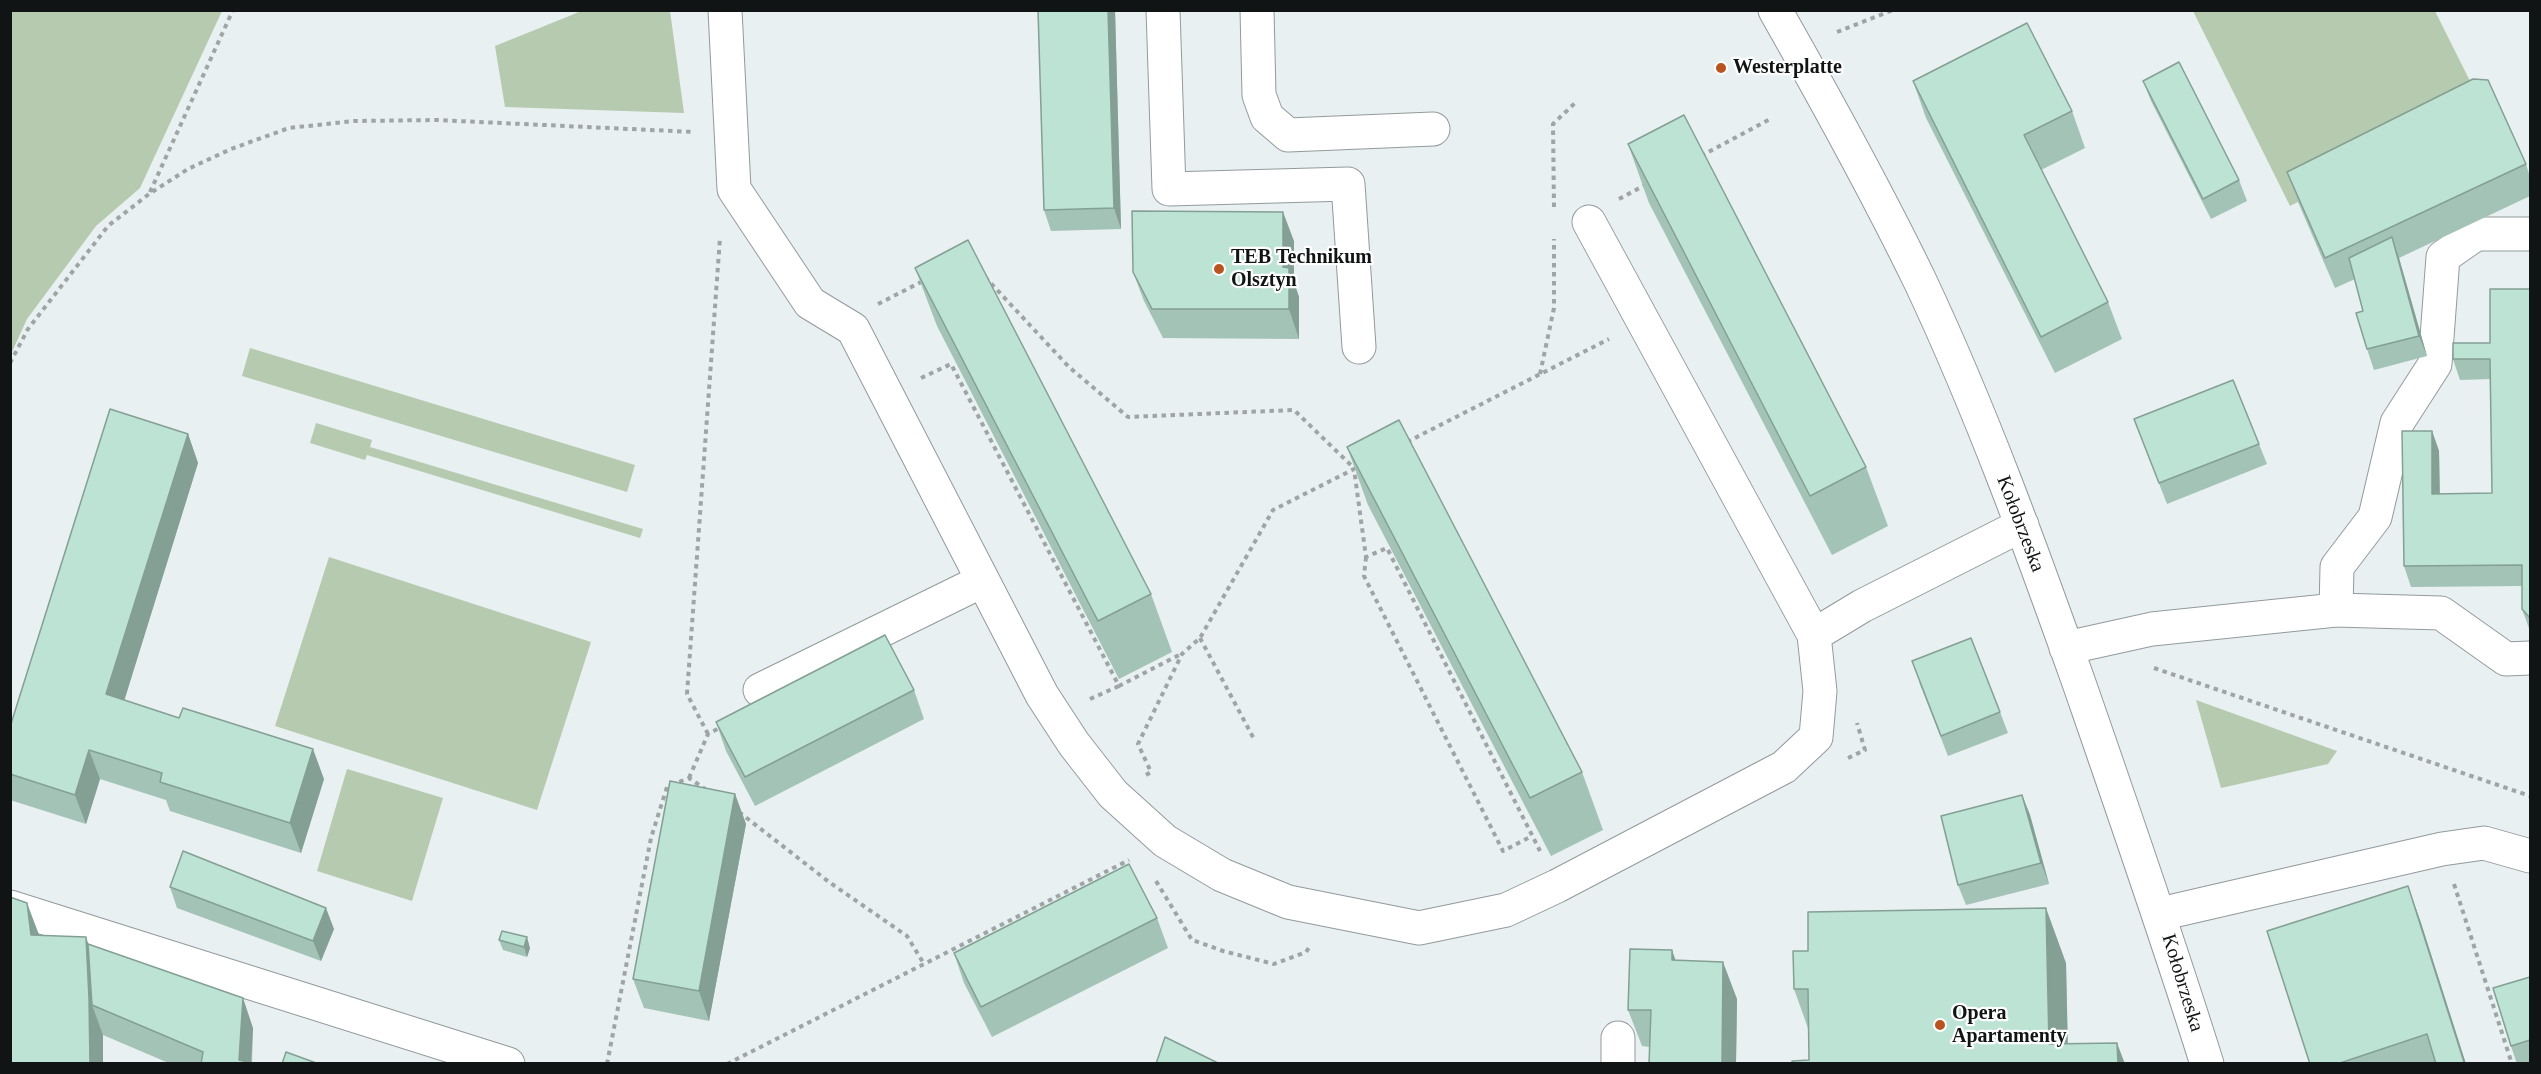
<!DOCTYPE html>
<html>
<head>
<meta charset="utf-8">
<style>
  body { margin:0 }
  #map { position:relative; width:2541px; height:1074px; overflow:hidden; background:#e8f0f1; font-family:Georgia,serif }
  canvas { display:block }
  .frame { position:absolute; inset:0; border:12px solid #111414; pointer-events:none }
</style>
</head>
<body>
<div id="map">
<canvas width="2541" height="1074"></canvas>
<div class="frame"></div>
</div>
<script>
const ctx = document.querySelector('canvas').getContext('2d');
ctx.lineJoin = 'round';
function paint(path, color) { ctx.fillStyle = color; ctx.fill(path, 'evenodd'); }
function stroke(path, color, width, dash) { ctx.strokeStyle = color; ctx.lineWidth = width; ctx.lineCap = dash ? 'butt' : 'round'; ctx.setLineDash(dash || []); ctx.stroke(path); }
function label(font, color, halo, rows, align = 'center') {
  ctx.font = font + ' Georgia,serif'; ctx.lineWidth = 4.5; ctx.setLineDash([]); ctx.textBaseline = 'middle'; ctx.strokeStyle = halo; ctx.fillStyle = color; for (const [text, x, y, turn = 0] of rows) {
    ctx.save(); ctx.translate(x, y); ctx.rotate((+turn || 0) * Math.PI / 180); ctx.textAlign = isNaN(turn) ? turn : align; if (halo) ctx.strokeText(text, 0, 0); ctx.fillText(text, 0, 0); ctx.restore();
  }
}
paint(new Path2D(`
  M 11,10 L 222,11 L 140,188 L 96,226 L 27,319 L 11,354 Z
  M 584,10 L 670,11 L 684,113 L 505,107 L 495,46 Z
  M 2193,11 L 2435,11 L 2484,109 L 2290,206 Z
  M 250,348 L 635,465 L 627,492 L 242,376 Z
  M 316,423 L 372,440 L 370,447 L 643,529 L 640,538 L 367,455 L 365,460 L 310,443 Z
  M 329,557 L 591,642 L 537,810 L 275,726 Z
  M 2196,700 L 2337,751 L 2328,764 L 2221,788 Z
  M 347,769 L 443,798 L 412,901 L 317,871 Z`), '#b6caaf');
const minor = new Path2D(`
  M 725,10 L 734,189 L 810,303 L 853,329 L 1042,695 L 1074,744 L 1113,794 L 1165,841 L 1222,875 L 1288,902 L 1419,928 L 1506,910 L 1557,886 L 1784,767 L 1816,737 L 1820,691 L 1814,635 L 1589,222
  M 1163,10 L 1169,189 L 1348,184 L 1359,347
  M 1257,10 L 1259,95 L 1267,117 L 1288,135 L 1433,129
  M 1775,10 C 1825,98 1877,192 1921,283 C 1982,413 2031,548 2079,683 C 2123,810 2167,936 2207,1064
  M 2336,610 L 2337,567 L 2375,517 L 2397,423 L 2435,364 L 2443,257 L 2476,234 L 2530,234
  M 1814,635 L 1862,606 L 2022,525
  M 2066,648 L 2152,629 L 2336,610 L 2441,613 L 2506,659 L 2530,658
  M 760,690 L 982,581
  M 10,907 L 508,1064
  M 2160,914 L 2442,849 L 2484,843 L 2530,856
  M 1618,1064 L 1618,1038`);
stroke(minor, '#939a9b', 35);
stroke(new Path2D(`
  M 1837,32 L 1893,10
  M 1701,156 L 1772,118
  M 150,192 L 233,10
  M 1619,199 L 1647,184
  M 1554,207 L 1553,124 L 1575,103
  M 985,277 L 1069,367 L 1128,417 L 1294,410 L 1355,469
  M 878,304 L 925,280
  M 10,363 L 28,329 L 108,226 L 149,194 L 188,169 L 231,149 L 289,128 L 354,121 L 437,120 L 694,132
  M 1540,374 L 1554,308 L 1554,239
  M 921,378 L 951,364 L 1119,686 L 1181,654
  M 1407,442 L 1609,339
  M 1366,557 L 1364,576 L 1503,851 L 1532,836
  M 1200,638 L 1254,739
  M 2154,668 L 2530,796
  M 1090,699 L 1119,686
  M 708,734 L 687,694 L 720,238
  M 1848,758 L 1865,750 L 1857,723
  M 1146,775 L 1151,772 L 1138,744 L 1182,654 L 1200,638 L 1273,510 L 1354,469 L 1366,557 L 1387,548 L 1540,851
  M 689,778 L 708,734 L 723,726
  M 739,812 L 829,882 L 907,936 L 924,964
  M 1156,881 L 1192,940 L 1223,951 L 1274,964 L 1306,952 L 1311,945
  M 2454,884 L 2512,1064
  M 607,1064 L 651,838 L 667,787 L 689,778 L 705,789
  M 727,1064 L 1129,860`), '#9fa5a6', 4, [4.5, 4.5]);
stroke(minor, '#fff', 33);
paint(new Path2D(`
  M 1115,10 L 1121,229 L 1051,231 L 1044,210 Z
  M 1913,81 L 2072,111 L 2085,148 L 2041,170 L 2108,302 L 2122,339 L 2055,373 L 1926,118 Z
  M 2143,81 L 2239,180 L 2247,201 L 2211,219 L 2151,101 Z
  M 1628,144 L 1866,467 L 1888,526 L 1832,555 L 1649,203 Z
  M 2526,164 L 2530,177 L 2530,196 L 2399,258 L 2427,356 L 2374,370 L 2367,349 L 2363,311 L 2355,279 L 2335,288 L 2298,202 L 2287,172 Z
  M 1294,241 L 1294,282 L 1299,297 L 1299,339 L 1163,338 L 1144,301 L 1133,272 Z
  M 915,268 L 1151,594 L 1172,652 L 1119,679 L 937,326 Z
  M 2530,289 L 2530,631 L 2522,609 L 2522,586 L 2411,587 L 2404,566 L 2432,431 L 2439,451 L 2440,494 L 2492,493 L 2490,379 L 2460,380 L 2453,359 L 2490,343 Z
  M 2134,419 L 2259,444 L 2267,464 L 2167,504 Z
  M 188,434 L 198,463 L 124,700 L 324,779 L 301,853 L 170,811 L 166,800 L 100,779 L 86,824 L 10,800 L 10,727 Z
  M 1347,447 L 1582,772 L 1603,830 L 1551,856 L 1368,505 Z
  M 1919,682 L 2000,712 L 2008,733 L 1948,756 Z
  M 914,690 L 924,719 L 755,806 L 726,751 L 716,722 Z
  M 735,794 L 746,824 L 709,1021 L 644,1008 L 633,979 Z
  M 2022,795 L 2030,815 L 2049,884 L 1966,905 L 1958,885 Z
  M 2408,886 L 2421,923 L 2466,1064 L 2310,1064 Z
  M 170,887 L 334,929 L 321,961 L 177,908 Z
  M 1157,918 L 1168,948 L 992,1037 L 964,983 L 954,953 Z
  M 39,935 L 88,944 L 253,1028 L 252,1064 L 171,1064 L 103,1035 L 103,1064 L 10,1064 Z
  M 499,940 L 530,948 L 527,957 L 503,950 Z
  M 1675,961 L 1737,999 L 1736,1064 L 1649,1064 L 1650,1047 L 1642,1046 L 1628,1010 Z
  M 2066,963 L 2068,1043 L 1809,1060 L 1809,1031 L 1794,989 Z
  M 2530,977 L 2530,1064 L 2517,1064 L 2511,1046 Z`), '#a2c3b5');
paint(new Path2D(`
  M 1108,10 L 1115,10 L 1121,229 L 1114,208 Z
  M 1283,212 L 1294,241 L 1294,282 L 1299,297 L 1299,339 L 1289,309 L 1283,267 Z
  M 2392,237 L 2399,258 L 2427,356 L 2419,336 Z
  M 2432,431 L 2439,451 L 2440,515 L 2432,494 Z
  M 188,434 L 198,463 L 117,724 L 106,694 Z
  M 313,749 L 324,779 L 301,853 L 290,823 Z
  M 89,750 L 100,779 L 86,824 L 75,795 Z
  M 735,794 L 746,824 L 709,1021 L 699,991 Z
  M 2022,795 L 2030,815 L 2049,884 L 2041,863 Z
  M 2408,886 L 2421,923 L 2466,1064 L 2465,1064 L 2464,1062 Z
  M 27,903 L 41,940 L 31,935 Z
  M 326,908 L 334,929 L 321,961 L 313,941 Z
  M 2046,908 L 2066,963 L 2068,1064 L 2049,1044 Z
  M 86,937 L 99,974 L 92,1005 L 103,1035 L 103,1064 L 90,1064 Z
  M 527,937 L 530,948 L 527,957 L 524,947 Z
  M 1672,950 L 1685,987 L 1672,960 Z
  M 1723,962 L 1737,999 L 1736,1064 L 1722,1064 Z
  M 243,998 L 253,1028 L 251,1064 L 239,1060 Z
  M 2117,1043 L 2125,1064 L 2118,1064 Z`), '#849f94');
const building = new Path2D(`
  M 1038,10 L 1108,10 L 1114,208 L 1044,210 Z
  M 2027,23 L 2072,111 L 2024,135 L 2108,302 L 2041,337 L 1913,81 Z
  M 2179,62 L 2239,180 L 2203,199 L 2143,81 Z
  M 2473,79 L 2488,80 L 2526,164 L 2325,258 L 2287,172 Z
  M 1684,115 L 1866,467 L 1810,496 L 1628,144 Z
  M 1132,211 L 1283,212 L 1283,267 L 1289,268 L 1289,309 L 1152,309 L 1133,272 Z
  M 2392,237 L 2419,336 L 2367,349 L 2356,313 L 2363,311 L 2349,258 Z
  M 968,240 L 1151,594 L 1098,621 L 915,268 Z
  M 2490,289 L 2530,289 L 2530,618 L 2522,609 L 2522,565 L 2404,566 L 2402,431 L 2432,431 L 2432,494 L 2492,493 L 2490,359 L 2453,359 L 2453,343 L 2490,343 Z
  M 2233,380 L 2259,444 L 2159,483 L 2134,419 Z
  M 110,409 L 188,434 L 106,694 L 179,718 L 183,708 L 313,749 L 290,823 L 160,782 L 162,773 L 89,750 L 75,795 L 10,774 L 10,727 Z
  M 1399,420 L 1582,772 L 1530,798 L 1347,447 Z
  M 885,635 L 914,690 L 745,777 L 716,722 Z
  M 1971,638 L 2000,712 L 1941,736 L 1912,661 Z
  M 670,781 L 735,794 L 699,991 L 633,979 Z
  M 2022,795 L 2041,863 L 1958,885 L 1941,816 Z
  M 183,851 L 326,908 L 313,941 L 170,887 Z
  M 1129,864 L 1157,918 L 981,1007 L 954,953 Z
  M 2408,886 L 2464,1062 L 2459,1064 L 2436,1064 L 2427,1034 L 2337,1064 L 2310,1064 L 2267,931 Z
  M 10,897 L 27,903 L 31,935 L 86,937 L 89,998 L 90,1064 L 10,1064 Z
  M 2046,908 L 2049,1044 L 2117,1043 L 2118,1064 L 1792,1064 L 1792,1061 L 1809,1060 L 1808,989 L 1794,989 L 1793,951 L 1808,951 L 1808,912 Z
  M 502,931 L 527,937 L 524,947 L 499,940 Z
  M 88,944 L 243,998 L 239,1060 L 251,1063 L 251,1064 L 201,1064 L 203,1052 L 92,1005 Z
  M 1630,949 L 1672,950 L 1672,960 L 1723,962 L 1722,1064 L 1649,1064 L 1651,1010 L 1628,1010 Z
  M 2530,977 L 2530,1040 L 2511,1046 L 2493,988 Z
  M 1165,1037 L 1220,1064 L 1156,1064 Z
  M 286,1052 L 319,1064 L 282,1064 Z`);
paint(building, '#bce3d3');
stroke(building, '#849f94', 1.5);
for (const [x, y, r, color] of [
  [1721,68,6,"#b95421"],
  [1219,269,6,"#b95421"],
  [1940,1025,6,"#b95421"]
]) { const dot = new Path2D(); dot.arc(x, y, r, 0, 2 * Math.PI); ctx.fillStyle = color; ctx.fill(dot); stroke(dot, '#fff', 2); }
label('bold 20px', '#111414', '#fff', [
  ["Westerplatte",1733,68],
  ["TEB Technikum",1231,258],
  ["Olsztyn",1231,281],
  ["Opera",1952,1014],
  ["Apartamenty",1952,1037]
], 'left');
label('20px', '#111414', '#fff', [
  ["Kołobrzeska",2020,524,69],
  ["Kołobrzeska",2182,983,73]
]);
</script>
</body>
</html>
